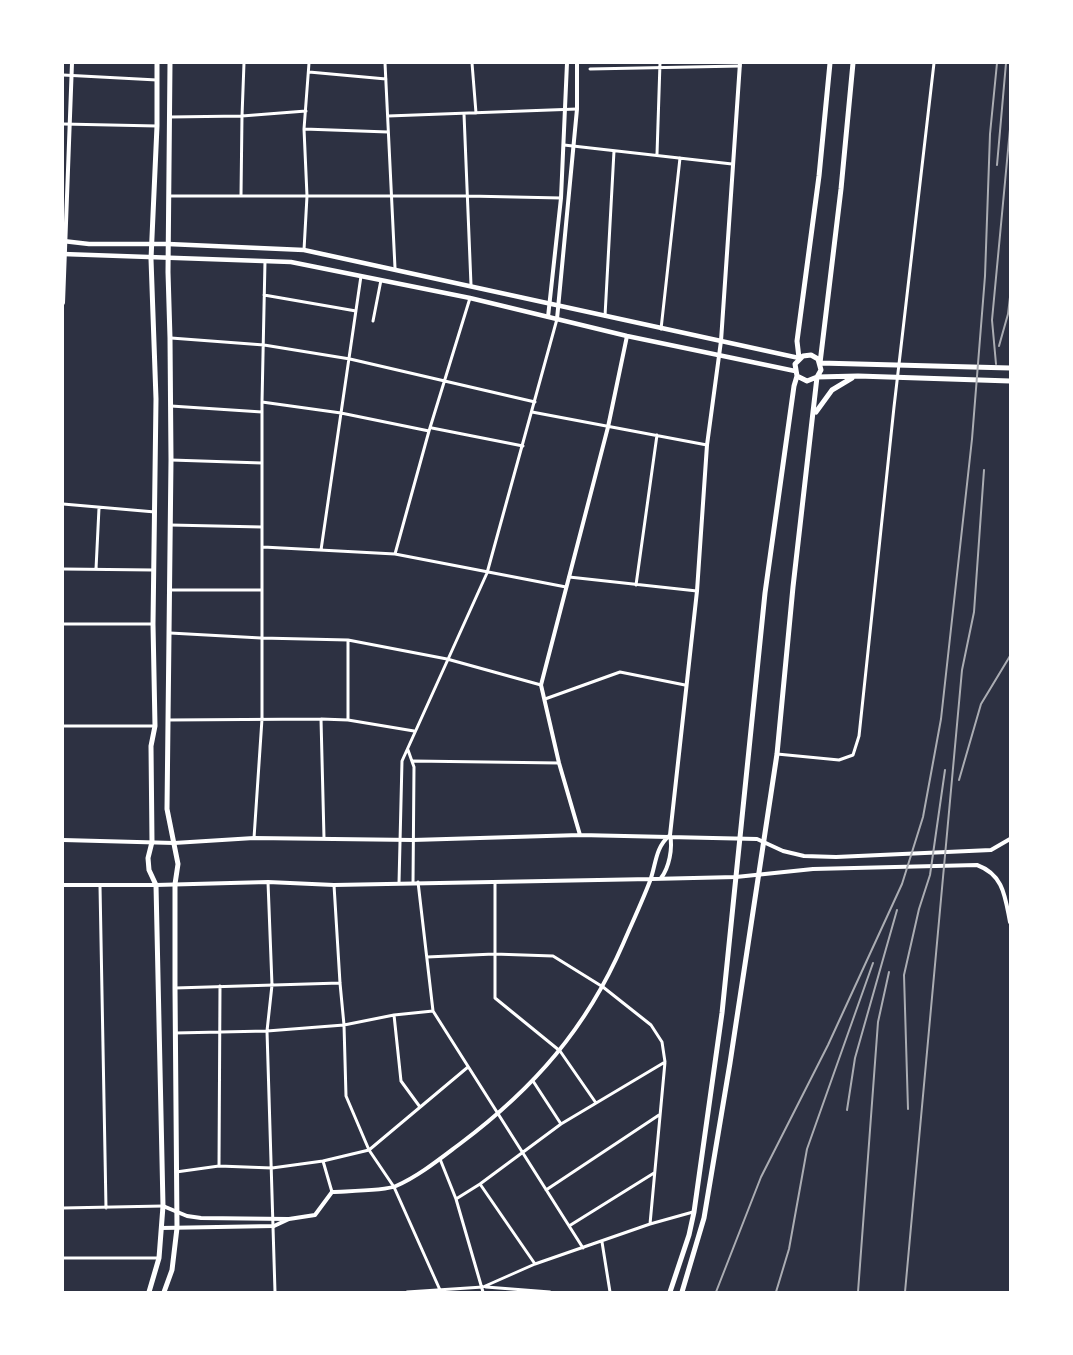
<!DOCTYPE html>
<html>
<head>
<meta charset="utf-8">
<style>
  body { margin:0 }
  #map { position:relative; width:1073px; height:1355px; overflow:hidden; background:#2d3142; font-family:"Fira Sans",sans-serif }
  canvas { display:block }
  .frame { position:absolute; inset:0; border:64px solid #fff; pointer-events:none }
</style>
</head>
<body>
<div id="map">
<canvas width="1073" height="1355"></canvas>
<div class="frame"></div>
</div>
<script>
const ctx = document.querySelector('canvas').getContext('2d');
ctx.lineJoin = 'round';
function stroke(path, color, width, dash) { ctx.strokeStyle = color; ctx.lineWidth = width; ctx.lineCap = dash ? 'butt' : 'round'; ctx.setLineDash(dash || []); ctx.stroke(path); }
stroke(new Path2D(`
  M 385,63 L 395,268
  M 472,63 L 476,113
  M 590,69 L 740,66
  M 309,72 L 386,79
  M 63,75 L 157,80
  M 464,114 L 471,285
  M 388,116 L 577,109
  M 170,117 L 242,116 L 306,111
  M 63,124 L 157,126
  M 304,129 L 388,132
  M 564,145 L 732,164
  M 657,154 L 660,63
  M 241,195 L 242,116 L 244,63
  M 170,196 L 468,196 L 561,198
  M 304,250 L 307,196 L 304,129 L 309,63
  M 264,295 L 356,311
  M 605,316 L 614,151
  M 373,321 L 381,280
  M 661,329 L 680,158
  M 171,338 L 264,345 L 350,359 L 535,402
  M 262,402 L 341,413 L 429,431
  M 171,406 L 262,412
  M 532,412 L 707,445
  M 432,428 L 523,446
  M 171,460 L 262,463
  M 63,504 L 155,512
  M 170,525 L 262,527
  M 263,547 L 395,554 L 566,587
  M 321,550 L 361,276
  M 395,554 L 429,431 L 470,298
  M 63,569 L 153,570
  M 96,569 L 99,508
  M 569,577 L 697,591
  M 636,585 L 657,435
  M 171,590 L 261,590
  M 63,624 L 153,624
  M 170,633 L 261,638 L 348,640 L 447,659 L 541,685
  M 545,699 L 620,672 L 685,685
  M 321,719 L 324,838
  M 168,720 L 321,719 L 348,720 L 414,731
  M 348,720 L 348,640
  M 63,726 L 154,726
  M 408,750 L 414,767 L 413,883
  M 777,754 L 839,760 L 853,755 L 859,736 L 894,407 L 934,63
  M 413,761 L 559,763
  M 254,838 L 262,719 L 262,402 L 265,261
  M 268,882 L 272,985 L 267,1031 L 275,1292
  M 418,882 L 433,1011 L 583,1248
  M 495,882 L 495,998 L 560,1051 L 596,1103
  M 399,883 L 402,761 L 487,573 L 557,319
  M 334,885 L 340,983 L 344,1025 L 346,1096 L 369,1150 L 394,1187 L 440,1290
  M 100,886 L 106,1208
  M 427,957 L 494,954 L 553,956 L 603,987 L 651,1025 L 662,1042 L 665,1062 L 650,1224
  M 175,988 L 340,983
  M 394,1015 L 401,1081 L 420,1107
  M 175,1033 L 267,1031 L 344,1025 L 394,1015 L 433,1011
  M 533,1081 L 561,1124
  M 440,1159 L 456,1199 L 483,1292
  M 323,1161 L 332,1192
  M 219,1166 L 220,986
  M 176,1172 L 219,1166 L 272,1168 L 323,1161 L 369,1150 L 468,1067
  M 480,1184 L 535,1264
  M 546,1190 L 659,1115
  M 456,1199 L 480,1184 L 561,1124 L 665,1062
  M 63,1208 L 163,1206
  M 569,1226 L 654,1173
  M 602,1242 L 610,1292
  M 63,1258 L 159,1258
  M 486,1287 L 550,1292
  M 407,1292 L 483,1287 L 535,1264 L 650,1224 L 693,1212`), '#fff', 3);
stroke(new Path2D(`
  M 63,303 L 72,63
  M 548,317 L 561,198 L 567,63
  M 557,319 L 577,109 L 577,63
  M 580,835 L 559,763 L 541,685 L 608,427 L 627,336
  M 63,840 L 174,843 L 254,838 L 413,840 L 580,835 L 757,839 L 783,851 L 804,856 L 836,857 L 991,850 L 1010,839
  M 661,878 C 669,868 673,848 670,835 L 697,591 L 707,445 L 721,341 L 740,63
  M 63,885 L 156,885 L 268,882 L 334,885 L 651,879 L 736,877 L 813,869 L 977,865 C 1004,875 1005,897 1010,922
  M 163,1206 L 187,1216 L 201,1218 L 288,1219
  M 161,1228 L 274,1226 L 289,1219 L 315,1215 L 332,1192 C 348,1191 384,1191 396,1186 C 419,1176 441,1158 461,1143 C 534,1088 586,1029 623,944 C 632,923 642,902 650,881 C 656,865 655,848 669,836`), '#fff', 4);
stroke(new Path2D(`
  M 63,241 L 89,244 L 168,244 L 304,250 L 799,358
  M 63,254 L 291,262 L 470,298 L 627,336 L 795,371`), '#fff', 4.5);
stroke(new Path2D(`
  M 853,63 L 841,189 L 820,363 L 1010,368
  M 799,358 L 797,341 L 819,176 L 830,63
  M 816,412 L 832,390 L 852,378
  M 149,1292 L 159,1258 L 163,1206 L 156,885 L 149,870 L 148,858 L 152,842 L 151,746 L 155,726 L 153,624 L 156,399 L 151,259 L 157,126 L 157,63
  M 164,1292 L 172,1270 L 177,1228 L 175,988 L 175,884 L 178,864 L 167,809 L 171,460 L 170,338 L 168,272 L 170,63
  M 670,1292 L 689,1235 L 694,1212 L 722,1013 L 765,593 L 794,386 L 797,376
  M 682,1292 L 704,1218 L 730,1063 L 777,754 L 793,587 L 817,377 L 821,370 L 818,359 L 811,355 L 803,356 L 795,364 L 797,376 L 807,381 L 817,377 L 858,376 L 1010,381`), '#fff', 5);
stroke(new Path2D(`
  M 997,165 L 1006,63
  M 999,346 L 1008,314 L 1010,297
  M 996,364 L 992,320 L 1010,129
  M 959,780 L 981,704 L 1010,656
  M 908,1109 L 904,975 L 919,909 L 930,875 L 945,770
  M 847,1110 L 855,1058 L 897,910
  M 716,1292 L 761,1177 L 828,1045 L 902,884 L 923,817 L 941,719 L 972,439 L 985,276 L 990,134 L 997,63
  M 776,1292 L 789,1249 L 807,1149 L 873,963
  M 858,1292 L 878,1022 L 889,972
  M 905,1292 L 962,670 L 974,612 L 984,470`), '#abadb3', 2);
</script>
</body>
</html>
